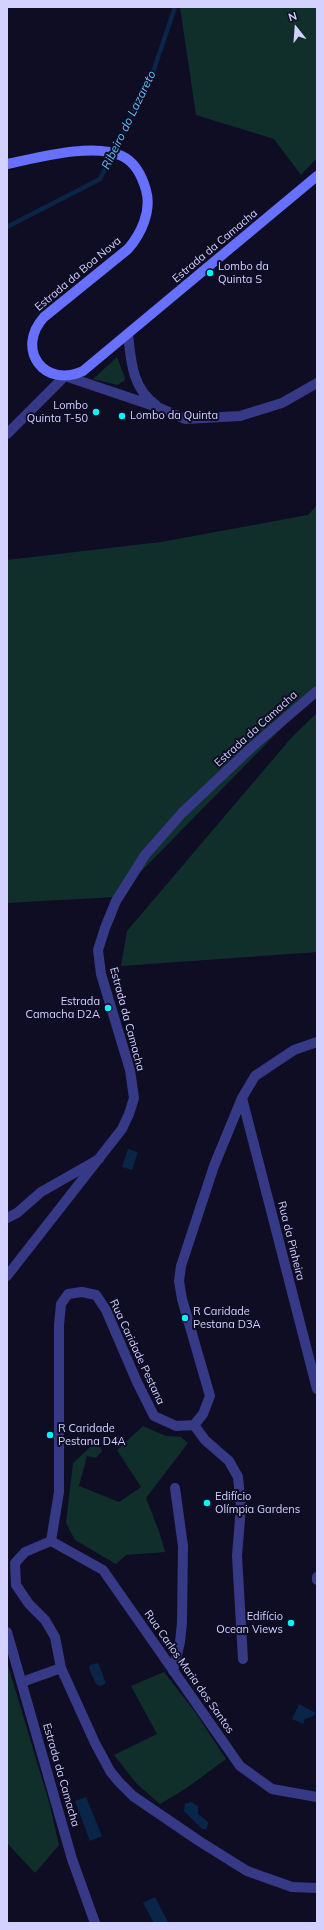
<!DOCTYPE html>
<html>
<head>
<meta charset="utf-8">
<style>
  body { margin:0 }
  #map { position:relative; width:324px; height:1930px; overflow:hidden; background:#0f0d24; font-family:Mulish,sans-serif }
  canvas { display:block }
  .frame { position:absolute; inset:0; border:8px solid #d2d1ff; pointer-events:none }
  .north { position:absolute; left:276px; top:8px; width:40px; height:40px; -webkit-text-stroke:3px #0f0d24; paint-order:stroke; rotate:343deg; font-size:11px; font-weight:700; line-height:16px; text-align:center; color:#d2d1ff }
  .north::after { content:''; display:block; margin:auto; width:14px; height:18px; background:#d2d1ff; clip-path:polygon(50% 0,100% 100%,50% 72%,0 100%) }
</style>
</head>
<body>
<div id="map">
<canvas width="324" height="1930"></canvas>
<div class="frame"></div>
<div class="north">N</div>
</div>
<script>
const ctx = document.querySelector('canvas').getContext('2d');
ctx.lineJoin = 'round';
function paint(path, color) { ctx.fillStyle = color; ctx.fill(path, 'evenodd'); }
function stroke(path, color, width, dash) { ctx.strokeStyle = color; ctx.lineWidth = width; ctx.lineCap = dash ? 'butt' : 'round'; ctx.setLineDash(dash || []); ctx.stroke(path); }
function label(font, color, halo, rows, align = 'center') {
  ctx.font = font + ' Mulish,sans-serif'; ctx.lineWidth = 4; ctx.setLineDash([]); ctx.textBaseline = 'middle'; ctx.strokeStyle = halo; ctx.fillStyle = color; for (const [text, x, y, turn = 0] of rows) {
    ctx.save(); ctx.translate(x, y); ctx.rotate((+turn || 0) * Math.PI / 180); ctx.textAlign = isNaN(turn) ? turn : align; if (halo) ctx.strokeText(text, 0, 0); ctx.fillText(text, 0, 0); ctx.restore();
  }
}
paint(new Path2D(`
  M 180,7 L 317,7 L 317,158 L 301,175 L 274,139 L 196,115 Z
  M 117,357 L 125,378 L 124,381 L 117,385 L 93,379 Z
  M 317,505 L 317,692 L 116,897 L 7,903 L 7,560 L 161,542 L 308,515 Z
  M 317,713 L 317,952 L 121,966 L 127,931 L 292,737 Z
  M 143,1426 L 166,1436 L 181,1437 L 188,1443 L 146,1498 L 160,1534 L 165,1552 L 126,1555 L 116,1564 L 75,1540 L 66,1523 L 73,1463 L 98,1440 L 102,1451 L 96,1458 L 87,1456 L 79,1486 L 119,1502 L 141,1487 L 117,1450 Z
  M 7,1662 L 49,1802 L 59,1845 L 35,1873 L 7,1843 Z
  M 164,1672 L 195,1712 L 226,1759 L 188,1787 L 160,1804 L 137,1784 L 114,1755 L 157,1734 L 131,1686 Z`), '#102f2b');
paint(new Path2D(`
  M 128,1149 L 138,1152 L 132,1170 L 122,1167 Z
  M 97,1663 L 99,1665 L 105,1681 L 106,1683 L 101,1686 L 96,1684 L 89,1668 L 90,1665 Z
  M 299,1704 L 316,1713 L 313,1716 L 305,1719 L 303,1724 L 292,1719 Z
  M 86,1797 L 102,1836 L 90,1841 L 75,1801 Z
  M 191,1802 L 198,1806 L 198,1814 L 208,1822 L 207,1829 L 202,1829 L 184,1811 L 185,1804 Z
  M 155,1897 L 168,1922 L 154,1923 L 143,1903 Z`), '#092547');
stroke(new Path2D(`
  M 7,227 L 100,179 L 152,75 L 175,7`), '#092547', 4.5);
stroke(new Path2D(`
  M 7,434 L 65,376
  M 317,1042 L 294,1050 L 255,1076 L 242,1098 L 214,1166 L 181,1266 L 179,1281 L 182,1299 L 210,1396 L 203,1414 L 194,1425 L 176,1426 L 154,1416 L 137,1382 L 106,1310 L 96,1295 L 82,1292 L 68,1294 L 61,1304 L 59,1325 L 59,1492 L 51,1541 L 25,1552 L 15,1563 L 16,1585 L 29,1604 L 45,1620 L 55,1637 L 61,1668 L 95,1743 L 110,1771 L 119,1782 L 133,1796 L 199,1841 L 247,1871 L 292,1887 L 317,1888
  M 242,1098 L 317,1389
  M 7,1218 L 17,1213 L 41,1192 L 99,1159
  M 194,1425 L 205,1440 L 229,1461 L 238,1477 L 241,1507 L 237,1556 L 243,1659
  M 51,1541 L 103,1570 L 240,1766 L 272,1789 L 317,1797
  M 317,1577 L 317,1580
  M 173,1671 L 180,1642 L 182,1623 L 183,1546 L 175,1488
  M 22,1682 L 61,1668`), '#363986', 10);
stroke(new Path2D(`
  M 128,334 C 131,361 132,388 156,405
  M 65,376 L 160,408 L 185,419 L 240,416 L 282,403 L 317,383
  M 7,1276 L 122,1129 L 129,1114 L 134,1098 L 130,1070 L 101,974 L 98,950 L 105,928 L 116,901 L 145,855 L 182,813 L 253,746 L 317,691
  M 7,1632 L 72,1859 L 95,1923`), '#363986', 10);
stroke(new Path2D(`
  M 7,164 C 37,158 94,142 122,156 C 135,162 142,176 146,190 C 152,211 141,234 128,249 L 44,317 C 15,349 44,389 83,371 L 317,176`), '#6870ff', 10);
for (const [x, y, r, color] of [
  [210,273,4,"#00f7fc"],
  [96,412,4,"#00f7fc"],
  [122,416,4,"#00f7fc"],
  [108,1008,4,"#00f7fc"],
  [185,1318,4,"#00f7fc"],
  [50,1435,4,"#00f7fc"],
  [207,1503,4,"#00f7fc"],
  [291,1623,4,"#00f7fc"]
]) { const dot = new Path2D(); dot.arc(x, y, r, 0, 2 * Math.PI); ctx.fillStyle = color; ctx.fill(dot); stroke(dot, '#0f0d24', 1.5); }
label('11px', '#d2d1ff', '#0f0d24', [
  ["Estrada da Camacha",215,246,-40],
  ["Estrada da Boa Nova",78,274,-40],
  ["Estrada da Camacha",256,729,-42],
  ["Estrada da Camacha",127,1019,75],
  ["Rua da Pinheira",291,1241,76],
  ["Rua Caridade Pestana",137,1352,65],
  ["Rua Carlos Maria dos Santos",189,1672,55],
  ["Estrada da Camacha",61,1775,74]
]);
label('11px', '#d2d1ff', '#0f0d24', [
  ["Lombo da",218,267],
  ["Quinta S",218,280],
  ["Lombo",88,406,"right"],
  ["Quinta T-50",88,419,"right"],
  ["Lombo da Quinta",130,416],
  ["Estrada",100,1002,"right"],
  ["Camacha D2A",100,1015,"right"],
  ["R Caridade",193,1312],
  ["Pestana D3A",193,1325],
  ["R Caridade",58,1429],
  ["Pestana D4A",58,1442],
  ["Edifício",215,1497],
  ["Olímpia Gardens",215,1510],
  ["Edifício",283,1617,"right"],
  ["Ocean Views",283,1630,"right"]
], 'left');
label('italic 12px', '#5fc2ff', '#0f0d24', [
  ["Ribeiro do Lazareto",129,120,-64]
]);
</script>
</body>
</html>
